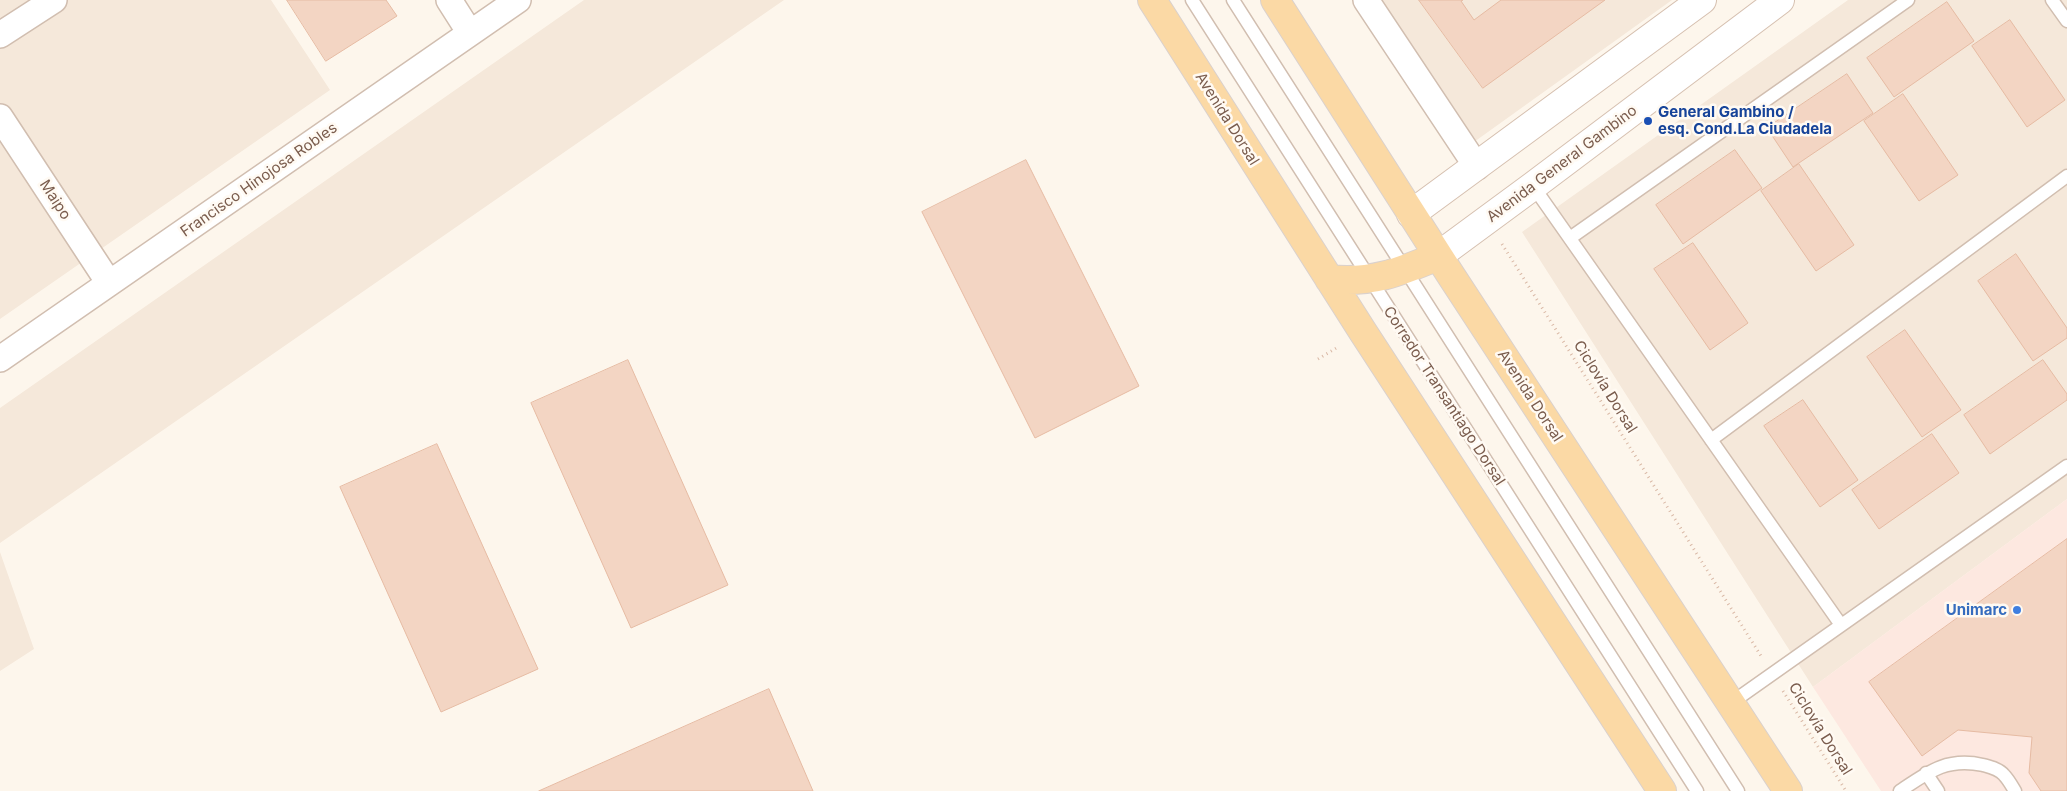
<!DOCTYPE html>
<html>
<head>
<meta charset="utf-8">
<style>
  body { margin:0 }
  canvas { display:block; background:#fdf6ec }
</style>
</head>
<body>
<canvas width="2067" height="791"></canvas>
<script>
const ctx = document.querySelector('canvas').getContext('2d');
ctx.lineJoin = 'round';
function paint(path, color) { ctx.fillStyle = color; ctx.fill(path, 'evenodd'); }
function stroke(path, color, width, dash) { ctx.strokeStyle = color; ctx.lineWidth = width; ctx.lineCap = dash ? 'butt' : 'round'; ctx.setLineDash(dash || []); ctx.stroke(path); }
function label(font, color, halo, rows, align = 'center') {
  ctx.font = font + ' Inter,sans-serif'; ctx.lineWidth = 5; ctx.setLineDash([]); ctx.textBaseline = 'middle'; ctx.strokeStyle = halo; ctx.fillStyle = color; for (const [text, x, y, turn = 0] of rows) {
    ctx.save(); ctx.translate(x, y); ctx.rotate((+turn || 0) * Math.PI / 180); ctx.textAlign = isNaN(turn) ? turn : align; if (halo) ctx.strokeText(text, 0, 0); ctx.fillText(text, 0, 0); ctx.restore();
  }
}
paint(new Path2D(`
  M 0,0 L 271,0 L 330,90 L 0,319 Z
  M 584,0 L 784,0 L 0,543 L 0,408 Z
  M 1378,0 L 1672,0 L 1474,142 Z
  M 1848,0 L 2067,0 L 2067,499 L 1813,687 L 1522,232 Z
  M 0,552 L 34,649 L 0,671 Z`), '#f5e8da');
paint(new Path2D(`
  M 2067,499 L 2067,791 L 1881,791 L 1813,687 Z`), '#fde8e0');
const building = new Path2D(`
  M 287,0 L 386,0 L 397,16 L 326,61 Z
  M 1419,0 L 1463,0 L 1461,1 L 1474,20 L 1501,0 L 1605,0 L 1483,88 Z
  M 1947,2 L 1974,41 L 1894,97 L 1867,58 Z
  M 2010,20 L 2065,100 L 2027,127 L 1972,46 Z
  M 1847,74 L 1873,113 L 1793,167 L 1767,128 Z
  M 1903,94 L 1958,175 L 1919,201 L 1864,121 Z
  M 1735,150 L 1762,188 L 1683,244 L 1656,205 Z
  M 1026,160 L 1139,386 L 1035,438 L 922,212 Z
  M 1799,164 L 1854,245 L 1816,271 L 1761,191 Z
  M 1693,243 L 1748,323 L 1710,350 L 1654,269 Z
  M 2016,254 L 2067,328 L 2067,338 L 2033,361 L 1978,281 Z
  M 1905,330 L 1961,410 L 1922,437 L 1867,357 Z
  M 628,360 L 728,585 L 631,628 L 531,403 Z
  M 2043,360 L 2067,394 L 2067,400 L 1990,454 L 1964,415 Z
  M 1803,400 L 1858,480 L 1820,507 L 1764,426 Z
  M 1932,434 L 1959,473 L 1879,529 L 1852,490 Z
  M 437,444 L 538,669 L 441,712 L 340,487 Z
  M 2067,539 L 2067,791 L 2041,791 L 2029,773 L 2032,737 L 1958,730 L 1922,756 L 1869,682 Z
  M 769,689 L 813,791 L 539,791 Z`);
paint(building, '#f3d5c3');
stroke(building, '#e6bba3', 1);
const lane = new Path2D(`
  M 1192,0 L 1697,791
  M 1233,0 L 1738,791
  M 2052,0 L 2067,21
  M 1533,186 L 1841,625
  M 1570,238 L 1908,0
  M 1711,440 L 2067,176
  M 1731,703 L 2067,466
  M 1926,773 L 1938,791
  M 1900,791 C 1928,772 1947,757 1983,765 C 1990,767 1999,769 2004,775 C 2008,779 2012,786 2015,791`);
const street = new Path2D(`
  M 449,0 L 470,33
  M 1366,0 L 1477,167
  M 0,35 L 54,0
  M 0,117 L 109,283
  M 0,359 L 518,0`);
const secondary = new Path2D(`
  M 1411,214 L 1702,0
  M 1438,256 L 1533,186 L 1780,0`);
const primary = new Path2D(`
  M 1152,0 L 1363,332 L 1662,791
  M 1275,0 L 1450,274 L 1788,791
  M 1329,279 C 1370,284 1400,272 1438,256`);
stroke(lane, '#d1beb0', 15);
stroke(street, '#d1beb0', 28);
stroke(secondary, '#d6c0b0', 30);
stroke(primary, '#dad1cd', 30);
stroke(new Path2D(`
  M 1502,244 L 1761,656
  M 1318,359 L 1338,347
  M 1783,691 L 1846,791`), '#d9b8a5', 3, [1, 4]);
stroke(lane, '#fff', 12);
stroke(street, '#fff', 25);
stroke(secondary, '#fff', 28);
stroke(primary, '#fbd9a5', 28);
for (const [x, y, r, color] of [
  [1648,121,5,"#1a4fb4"],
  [2017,610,5,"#3f7fe0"]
]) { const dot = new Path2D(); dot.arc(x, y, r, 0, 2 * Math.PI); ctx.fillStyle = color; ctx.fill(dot); stroke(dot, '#fffaf3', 2); }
label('bold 15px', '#164399', '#fffaf3', [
  ["General Gambino /",1658,112],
  ["esq. Cond.La Ciudadela",1658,129]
], 'left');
label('15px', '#7a5c4d', '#fffaf3', [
  ["Avenida Dorsal",1227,119,58],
  ["Avenida General Gambino",1562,164,-37],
  ["Francisco Hinojosa Robles",259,180,-35],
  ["Maipo",55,200,57],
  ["Ciclovía Dorsal",1605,387,58],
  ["Corredor Transantiago Dorsal",1444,396,57],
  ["Avenida Dorsal",1530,396,57],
  ["Ciclovía Dorsal",1820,729,58]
]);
label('bold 15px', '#366cbe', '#fffaf3', [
  ["Unimarc",2007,610]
], 'right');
</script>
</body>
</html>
